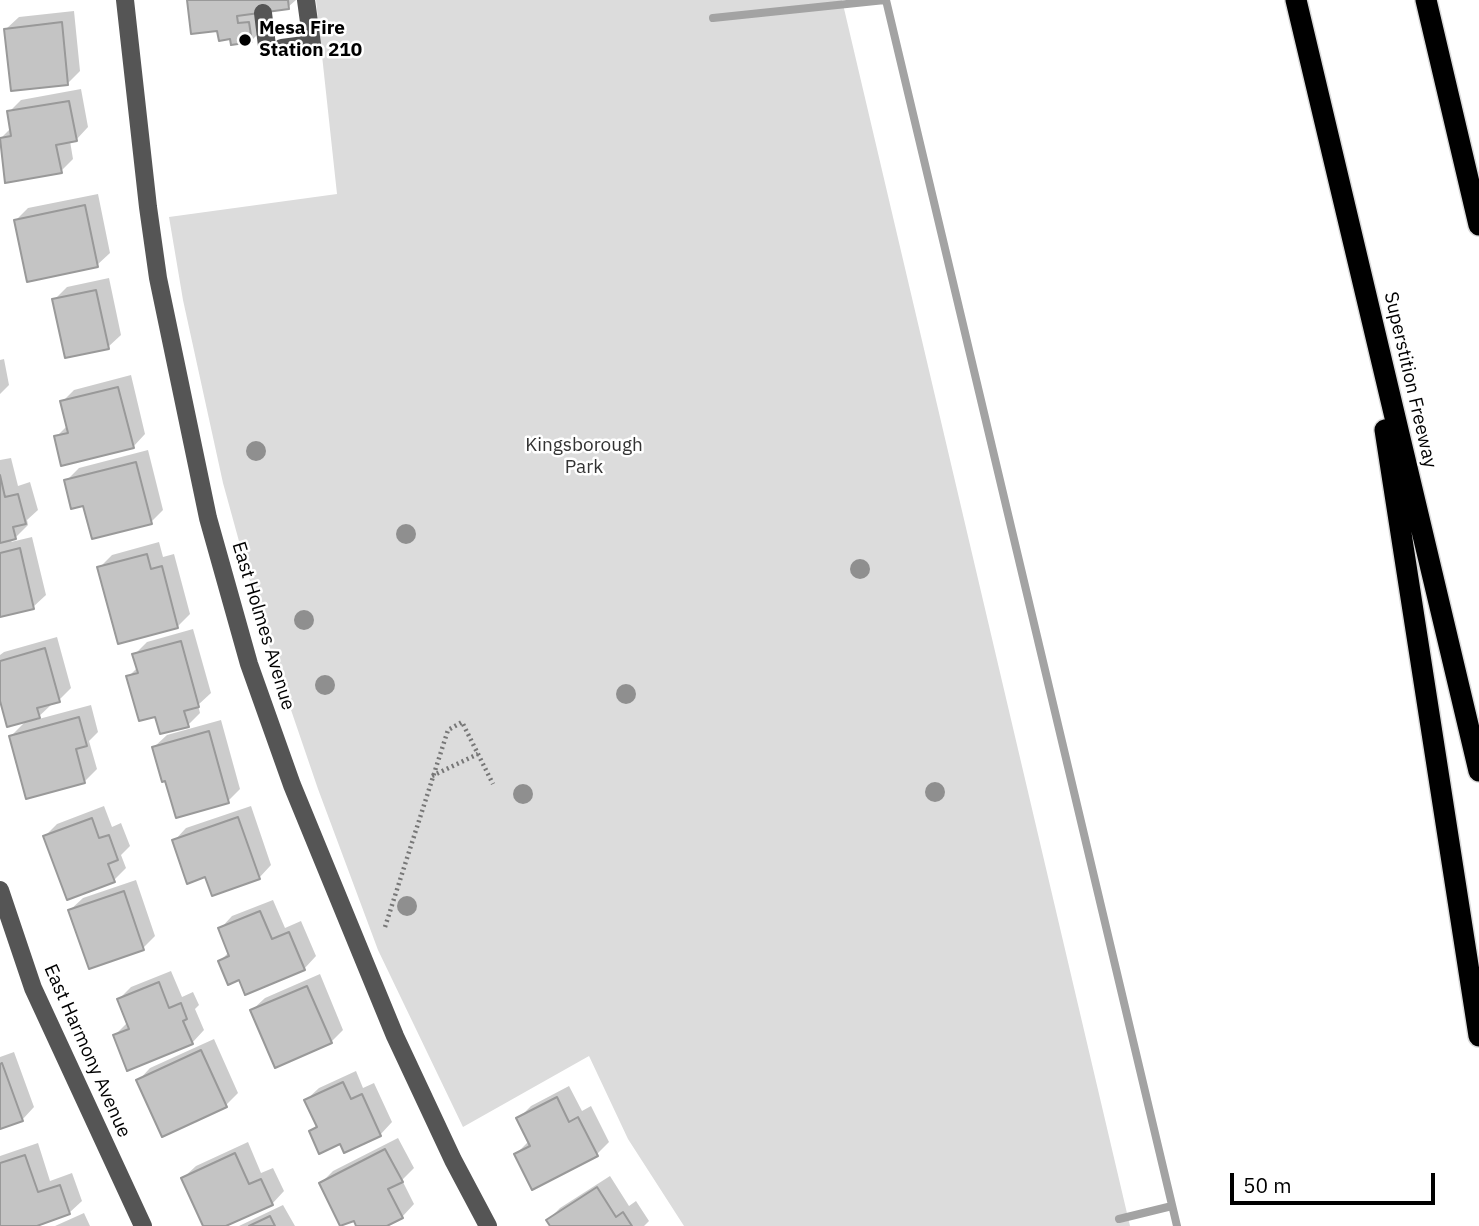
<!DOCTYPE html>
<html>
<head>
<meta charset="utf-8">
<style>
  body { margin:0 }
  #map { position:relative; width:1479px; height:1226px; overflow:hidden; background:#fff; font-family:"IBM Plex Sans",sans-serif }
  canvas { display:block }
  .scale { position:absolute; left:1230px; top:1173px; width:205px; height:32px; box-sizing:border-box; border:4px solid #000; border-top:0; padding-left:9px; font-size:21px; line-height:24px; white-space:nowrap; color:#000; -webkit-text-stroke:5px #fff; paint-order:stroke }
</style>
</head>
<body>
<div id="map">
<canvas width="1479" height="1226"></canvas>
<div class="scale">50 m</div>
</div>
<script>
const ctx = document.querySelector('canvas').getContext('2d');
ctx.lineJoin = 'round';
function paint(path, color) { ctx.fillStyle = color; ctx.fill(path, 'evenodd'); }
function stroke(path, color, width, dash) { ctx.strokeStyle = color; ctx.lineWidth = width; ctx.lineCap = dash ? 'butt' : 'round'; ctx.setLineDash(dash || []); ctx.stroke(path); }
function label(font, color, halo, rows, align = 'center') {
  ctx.font = font + ' "IBM Plex Sans",sans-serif'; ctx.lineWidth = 5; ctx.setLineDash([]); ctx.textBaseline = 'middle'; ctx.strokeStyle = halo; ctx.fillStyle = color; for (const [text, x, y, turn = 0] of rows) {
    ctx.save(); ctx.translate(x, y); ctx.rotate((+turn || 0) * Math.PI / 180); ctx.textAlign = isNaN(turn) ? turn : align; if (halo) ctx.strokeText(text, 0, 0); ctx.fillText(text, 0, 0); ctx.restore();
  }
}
paint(new Path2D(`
  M 316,0 L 842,0 L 1130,1226 L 684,1226 L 628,1139 L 589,1056 L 463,1127 L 378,950 L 318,789 L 262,625 L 223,483 L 183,300 L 169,217 L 337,194 Z`), '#dcdcdc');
paint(new Path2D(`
  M 189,0 L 296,0 L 288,7 L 269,10 L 270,22 L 251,41 L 232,37 L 219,29 Z
  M 74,11 L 80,71 L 68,83 L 6,29 L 19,17 Z
  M 81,89 L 88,127 L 76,140 L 70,141 L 73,159 L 61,171 L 7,181 L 0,139 L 12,127 L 9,112 L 21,100 Z
  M 98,194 L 110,253 L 97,265 L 16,220 L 28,208 Z
  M 109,278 L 121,335 L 108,347 L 54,300 L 67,287 Z
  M 4,359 L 9,385 L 0,394 L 0,360 Z
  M 131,375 L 145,434 L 133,447 L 56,437 L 68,425 L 62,402 L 74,390 Z
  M 148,450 L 163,510 L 151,522 L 85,504 L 66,481 L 79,468 Z
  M 11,458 L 18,486 L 30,482 L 38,510 L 27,520 L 28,525 L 11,542 L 32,537 L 46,595 L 33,607 L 0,615 L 0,460 Z
  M 159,542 L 163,557 L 174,554 L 190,614 L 177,627 L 99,568 L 112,555 Z
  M 193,629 L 211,693 L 198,705 L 200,713 L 188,725 L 157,715 L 128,677 L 138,667 L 134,655 L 147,642 Z
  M 57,637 L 71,688 L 59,700 L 51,702 L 52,704 L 35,720 L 91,705 L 98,732 L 89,741 L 97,769 L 84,782 L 11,736 L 27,720 L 0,694 L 0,655 L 4,652 Z
  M 221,720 L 240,789 L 228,801 L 154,747 L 167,735 Z
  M 104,806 L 112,827 L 121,823 L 130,846 L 121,855 L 126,868 L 114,880 L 45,836 L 57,824 Z
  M 251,806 L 271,865 L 259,878 L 207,875 L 174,841 L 186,828 Z
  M 136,880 L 155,936 L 143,948 L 70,910 L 83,898 Z
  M 273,900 L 285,928 L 301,921 L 316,956 L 304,969 L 240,978 L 220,961 L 229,952 L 220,929 L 232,916 Z
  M 171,971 L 182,997 L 193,992 L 199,1005 L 195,1009 L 204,1030 L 192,1043 L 115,1035 L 128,1022 L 119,999 L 131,987 Z
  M 320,974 L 343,1030 L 331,1042 L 252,1010 L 265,998 Z
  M 214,1039 L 238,1093 L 226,1105 L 138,1081 L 150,1068 Z
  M 14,1052 L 34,1107 L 22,1120 L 0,1127 L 0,1057 Z
  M 356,1071 L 363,1088 L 374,1083 L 392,1122 L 380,1135 L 341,1142 L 311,1131 L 317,1125 L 306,1100 L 319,1088 Z
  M 569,1086 L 582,1111 L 591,1106 L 609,1142 L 597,1154 L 516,1154 L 528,1142 L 518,1119 L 531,1106 Z
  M 398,1138 L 414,1168 L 402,1180 L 414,1204 L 402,1217 L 383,1226 L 358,1226 L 354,1219 L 342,1225 L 321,1183 L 333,1171 Z
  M 248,1142 L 261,1173 L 273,1168 L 284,1191 L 272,1204 L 222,1226 L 205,1226 L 183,1178 L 196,1166 Z
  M 38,1143 L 50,1181 L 72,1173 L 82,1201 L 69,1213 L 32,1226 L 0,1225 L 0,1156 Z
  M 610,1176 L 629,1206 L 636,1201 L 649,1221 L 644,1226 L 552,1226 L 548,1220 L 560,1208 Z
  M 283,1205 L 295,1226 L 239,1226 Z
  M 84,1213 L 90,1226 L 55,1226 Z`), '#0003');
stroke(new Path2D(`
  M 886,0 L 1177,1226
  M 713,18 L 885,0
  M 1119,1219 L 1172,1206`), '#a3a3a3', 8);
const building = new Path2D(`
  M 187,0 L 288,0 L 289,9 L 237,16 L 238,23 L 249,22 L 252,42 L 231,45 L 230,39 L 219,41 L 217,31 L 191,34 Z
  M 62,22 L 68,85 L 11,91 L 4,29 Z
  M 69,101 L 77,141 L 56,145 L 62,173 L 5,183 L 0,138 L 11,136 L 7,111 Z
  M 85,205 L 98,267 L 27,282 L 14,220 Z
  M 96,290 L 109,349 L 65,358 L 52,299 Z
  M 118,387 L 134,448 L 61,466 L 54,436 L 68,433 L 60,401 Z
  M 136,462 L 152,524 L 92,539 L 83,506 L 71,509 L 64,480 Z
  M 0,475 L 5,497 L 18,494 L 26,524 L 13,527 L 16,539 L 0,543 Z
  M 20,548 L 34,609 L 0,617 L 0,553 Z
  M 147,554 L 151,569 L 162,566 L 178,628 L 118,644 L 97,567 Z
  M 181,641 L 199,707 L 184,711 L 189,727 L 160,734 L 155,717 L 139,721 L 126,676 L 138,673 L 132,654 Z
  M 45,648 L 60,702 L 37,708 L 40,718 L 7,727 L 0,701 L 0,661 Z
  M 79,717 L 87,746 L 76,749 L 85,783 L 26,799 L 9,736 Z
  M 209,731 L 229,803 L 176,818 L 165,781 L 162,782 L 152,747 Z
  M 238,817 L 260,879 L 212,896 L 205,877 L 187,884 L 172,840 Z
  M 92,818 L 99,838 L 109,835 L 118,860 L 108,864 L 115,882 L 67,900 L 43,836 Z
  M 124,891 L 144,950 L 89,969 L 68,910 Z
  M 260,911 L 272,939 L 289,932 L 305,970 L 245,995 L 239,980 L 228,985 L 218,961 L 229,956 L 218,928 Z
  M 159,982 L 169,1008 L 181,1003 L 187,1019 L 183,1021 L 193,1044 L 127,1071 L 113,1035 L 129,1029 L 117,999 Z
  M 307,986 L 332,1043 L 275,1068 L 250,1010 Z
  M 201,1050 L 227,1107 L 162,1137 L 136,1080 Z
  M 2,1063 L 23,1121 L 0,1129 L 0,1064 Z
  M 343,1082 L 351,1099 L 362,1094 L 381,1136 L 344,1153 L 340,1144 L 319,1154 L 309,1131 L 317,1127 L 304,1100 Z
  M 557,1097 L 569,1122 L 578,1117 L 598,1156 L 532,1190 L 514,1154 L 530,1146 L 516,1118 Z
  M 385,1149 L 403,1182 L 388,1189 L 403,1218 L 387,1226 L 356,1226 L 354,1221 L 340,1226 L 319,1183 Z
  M 235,1153 L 249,1184 L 261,1179 L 273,1205 L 226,1226 L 203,1226 L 181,1178 Z
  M 25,1155 L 38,1192 L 60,1185 L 70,1214 L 37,1226 L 0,1226 L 0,1163 Z
  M 597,1187 L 616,1217 L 623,1212 L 632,1226 L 550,1226 L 546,1220 Z
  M 270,1216 L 275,1226 L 249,1226 Z`);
paint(building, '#c4c4c4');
stroke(building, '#999', 2);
const highway = new Path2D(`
  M 1296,0 L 1479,771
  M 1426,0 L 1479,225
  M 1385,430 L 1479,1036`);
stroke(highway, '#dbdbdb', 24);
stroke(new Path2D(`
  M 432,776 L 478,754
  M 385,927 L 448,730 L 462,722 L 493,784`), '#777', 4.5, [2, 3.5]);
stroke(new Path2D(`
  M 125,0 L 148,207 L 158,278 L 208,518 L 249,664 L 292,785 L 395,1036 L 453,1160 L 488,1226
  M 263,13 L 267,46
  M 282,48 L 312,44 L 306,0
  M 0,890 L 33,988 L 143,1226`), '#555', 18);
stroke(highway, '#000', 21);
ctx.fillStyle = '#8f8f8f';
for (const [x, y] of [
  [256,451],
  [406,534],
  [860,569],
  [304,620],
  [325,685],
  [626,694],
  [935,792],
  [523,794],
  [407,906]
]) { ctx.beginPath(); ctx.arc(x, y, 10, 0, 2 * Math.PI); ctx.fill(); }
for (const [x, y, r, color] of [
  [245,40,7,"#000"]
]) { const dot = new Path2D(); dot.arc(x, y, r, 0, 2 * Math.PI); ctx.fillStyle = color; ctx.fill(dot); stroke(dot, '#fff', 2.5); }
label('bold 19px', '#000', '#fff', [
  ["Mesa Fire",259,29],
  ["Station 210",259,51]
], 'left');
label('19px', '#000', '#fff', [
  ["Superstition Freeway",1410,380,77],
  ["East Holmes Avenue",263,626,73],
  ["East Harmony Avenue",87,1051,66]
]);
label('19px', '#333', '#fff', [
  ["Kingsborough",584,446],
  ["Park",584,468]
]);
</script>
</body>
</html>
